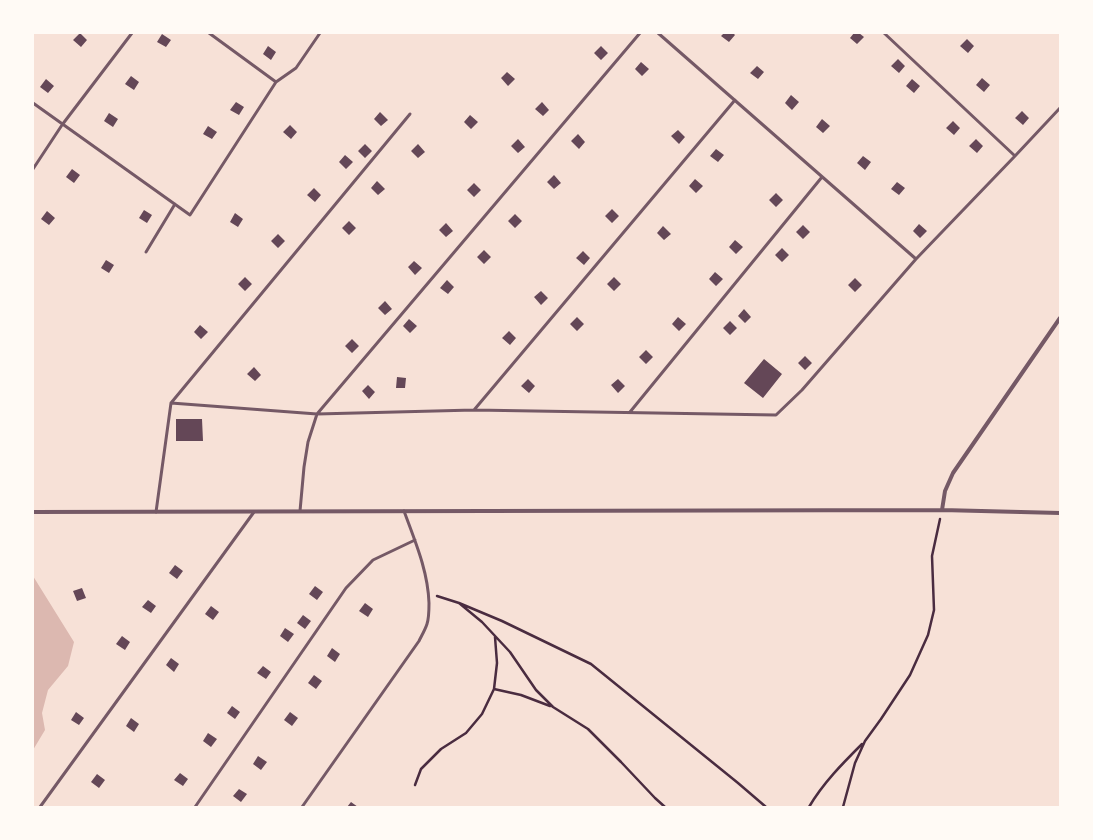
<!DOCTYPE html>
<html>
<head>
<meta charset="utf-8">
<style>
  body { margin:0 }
  #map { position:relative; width:1093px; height:840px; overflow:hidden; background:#f7e1d7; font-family:"Noto Sans",sans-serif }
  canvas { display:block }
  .frame { position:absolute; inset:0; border:34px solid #fffaf5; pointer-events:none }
</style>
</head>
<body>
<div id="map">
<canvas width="1093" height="840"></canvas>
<div class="frame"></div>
</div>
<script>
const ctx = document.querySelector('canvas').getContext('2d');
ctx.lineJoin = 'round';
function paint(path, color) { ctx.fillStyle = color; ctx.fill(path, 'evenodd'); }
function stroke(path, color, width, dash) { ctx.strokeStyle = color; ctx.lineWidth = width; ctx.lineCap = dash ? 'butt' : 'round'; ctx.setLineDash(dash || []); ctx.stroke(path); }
paint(new Path2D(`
  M 33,576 L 74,642 L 68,666 L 48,690 L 42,713 L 45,730 L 33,750 Z`), '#dcb8b0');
paint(new Path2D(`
  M 80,33 L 87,40 L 81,47 L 73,40 Z
  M 724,33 L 733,33 L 735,35 L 729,42 L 721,36 Z
  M 854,33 L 859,33 L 864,37 L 857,44 L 850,38 Z
  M 162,34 L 171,40 L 166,47 L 157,42 Z
  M 967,39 L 974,46 L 968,53 L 960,46 Z
  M 268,46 L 276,52 L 271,60 L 263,54 Z
  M 601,46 L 608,53 L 601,60 L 594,53 Z
  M 898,59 L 905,66 L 899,73 L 891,66 Z
  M 641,62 L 649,69 L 642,76 L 635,69 Z
  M 757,66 L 764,72 L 758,79 L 750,73 Z
  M 507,72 L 515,79 L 508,86 L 501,78 Z
  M 131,76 L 139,82 L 134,90 L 125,84 Z
  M 982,78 L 990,85 L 984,92 L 976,85 Z
  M 46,79 L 54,86 L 48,93 L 40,87 Z
  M 912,79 L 920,86 L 914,93 L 906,86 Z
  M 791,95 L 799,102 L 792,110 L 785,103 Z
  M 236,102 L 244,107 L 239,115 L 230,110 Z
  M 542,102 L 549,110 L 543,116 L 535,109 Z
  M 1022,111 L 1029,118 L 1023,125 L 1015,118 Z
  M 380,112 L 388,120 L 381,126 L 374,119 Z
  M 109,113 L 118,119 L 113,127 L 104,121 Z
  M 470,115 L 478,122 L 471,129 L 464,122 Z
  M 822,119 L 830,126 L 823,133 L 816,127 Z
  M 953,121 L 960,128 L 954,135 L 946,128 Z
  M 290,125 L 297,132 L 291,139 L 283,132 Z
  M 208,126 L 217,132 L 212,139 L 203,134 Z
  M 678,130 L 685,137 L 679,144 L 671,136 Z
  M 578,134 L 585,142 L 579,149 L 571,141 Z
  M 518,139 L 525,147 L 518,153 L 511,146 Z
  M 976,139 L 983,146 L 977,153 L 969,146 Z
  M 365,144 L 372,151 L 365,158 L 358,151 Z
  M 418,144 L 425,152 L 418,158 L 411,151 Z
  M 716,149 L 724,155 L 718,162 L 710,156 Z
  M 345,155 L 353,162 L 346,169 L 339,162 Z
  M 863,156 L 871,162 L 865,170 L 857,163 Z
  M 72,169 L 80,175 L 74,183 L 66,177 Z
  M 554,175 L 561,183 L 554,189 L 547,182 Z
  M 695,179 L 703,186 L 696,193 L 689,186 Z
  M 377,181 L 385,189 L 378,195 L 371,188 Z
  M 897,182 L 905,188 L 899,195 L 891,189 Z
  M 474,183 L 481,190 L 474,197 L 467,190 Z
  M 314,188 L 321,195 L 315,202 L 307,195 Z
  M 776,193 L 783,200 L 776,207 L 769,200 Z
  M 612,209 L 619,216 L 612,223 L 605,216 Z
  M 144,210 L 152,215 L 147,223 L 139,218 Z
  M 47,211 L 55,218 L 49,225 L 41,219 Z
  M 235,213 L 243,219 L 238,227 L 230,222 Z
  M 515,214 L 522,221 L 515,228 L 508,221 Z
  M 349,221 L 356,228 L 349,235 L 342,228 Z
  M 446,223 L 453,231 L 446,237 L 439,230 Z
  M 919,224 L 927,231 L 920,238 L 913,231 Z
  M 803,225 L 810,232 L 803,239 L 796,232 Z
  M 663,226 L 671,234 L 664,240 L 657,233 Z
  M 278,234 L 285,241 L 278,248 L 271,241 Z
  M 735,240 L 743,247 L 736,254 L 729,247 Z
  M 782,248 L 789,255 L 782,262 L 775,255 Z
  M 484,250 L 491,257 L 484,264 L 477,257 Z
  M 583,251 L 590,258 L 584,265 L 576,258 Z
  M 106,260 L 114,265 L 109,273 L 101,268 Z
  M 414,261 L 422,268 L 415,275 L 408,267 Z
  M 715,272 L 723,279 L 716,286 L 709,279 Z
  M 245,277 L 252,284 L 245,291 L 238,284 Z
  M 614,277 L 621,284 L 614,291 L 607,284 Z
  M 855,278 L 862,285 L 855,292 L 848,285 Z
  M 447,280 L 454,287 L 448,294 L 440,288 Z
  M 541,291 L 548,298 L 541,305 L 534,297 Z
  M 385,301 L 392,309 L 385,315 L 378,308 Z
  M 744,309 L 751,317 L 745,323 L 738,316 Z
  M 577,317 L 584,324 L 577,331 L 570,324 Z
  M 678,317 L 686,324 L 679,331 L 672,324 Z
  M 409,319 L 417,326 L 410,333 L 403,326 Z
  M 730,321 L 737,328 L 730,335 L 723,328 Z
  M 200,325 L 208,332 L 201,339 L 194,332 Z
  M 509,331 L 516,338 L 510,345 L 502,338 Z
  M 352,339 L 359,346 L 352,353 L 345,346 Z
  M 646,350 L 653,357 L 646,364 L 639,357 Z
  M 805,356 L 812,363 L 805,370 L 798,363 Z
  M 764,359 L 782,374 L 763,398 L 744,383 Z
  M 254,367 L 261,375 L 255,381 L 247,374 Z
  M 397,377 L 406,378 L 405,388 L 396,388 Z
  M 528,379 L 535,386 L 529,393 L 521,386 Z
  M 618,379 L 625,386 L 618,393 L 611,385 Z
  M 368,385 L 375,392 L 369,399 L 362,391 Z
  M 176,419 L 202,419 L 203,441 L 176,441 Z
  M 175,565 L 183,571 L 177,579 L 169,573 Z
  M 315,586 L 323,592 L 317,600 L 309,594 Z
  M 82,588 L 86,598 L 77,601 L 73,591 Z
  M 148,600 L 156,606 L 151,613 L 142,607 Z
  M 365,603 L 373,609 L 368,617 L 359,611 Z
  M 211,606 L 219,612 L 213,620 L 205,614 Z
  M 303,615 L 311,621 L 305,629 L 297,623 Z
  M 285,628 L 294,634 L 288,642 L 280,636 Z
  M 122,636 L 130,642 L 125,650 L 116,644 Z
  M 332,648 L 340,654 L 335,662 L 327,656 Z
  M 171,658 L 179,664 L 174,672 L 166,665 Z
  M 263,666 L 271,672 L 266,679 L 257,673 Z
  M 314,675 L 322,681 L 316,689 L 308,683 Z
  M 232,706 L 240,712 L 235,719 L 227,713 Z
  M 76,712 L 84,718 L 79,725 L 71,720 Z
  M 290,712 L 298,718 L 292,726 L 284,720 Z
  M 131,718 L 139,724 L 134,732 L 126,726 Z
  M 208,733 L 217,739 L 211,747 L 203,741 Z
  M 258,756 L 267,762 L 261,770 L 253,764 Z
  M 180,773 L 188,779 L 183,786 L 174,780 Z
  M 97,774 L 105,780 L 99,788 L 91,782 Z
  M 239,789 L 247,794 L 241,802 L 233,796 Z
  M 351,802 L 358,807 L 347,807 Z`), '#644757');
stroke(new Path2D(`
  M 437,596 L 459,603 L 482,622 L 510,652 L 536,690 L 553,707 L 588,729 L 621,762 L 655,798 L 665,807
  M 459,603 L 502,621 L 591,664 L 738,783 L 766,807
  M 494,689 L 521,695 L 550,706
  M 415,785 L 421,769 L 441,749 L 466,733 L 482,714 L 494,689 L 497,663 L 495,637
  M 809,807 C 823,783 843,763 862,744
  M 843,807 L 855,763 L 865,741 L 881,719 L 910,675 L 928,635 L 934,610 L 932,556 L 940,519`), '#4a2c40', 2.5);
stroke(new Path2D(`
  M 209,33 L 276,82
  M 658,33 L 916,259
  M 884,33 L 1015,156
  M 33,103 L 190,215 L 276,82 L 296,68 L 320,33
  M 33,169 L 62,125 L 132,33
  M 146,252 L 175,204
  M 171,403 L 317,414 L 474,410 L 776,415 L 802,390 L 916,259 L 1015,156 L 1060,108
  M 474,410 L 735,100
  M 630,412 L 822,177
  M 300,511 L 304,467 L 308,442 L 317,414 L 640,33
  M 156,512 L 171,403 L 410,114
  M 40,807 L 254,512
  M 195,807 L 346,588 L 373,560 L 415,540
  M 302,807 L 419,641 C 422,635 425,630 427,624 C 429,618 429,609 429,603 C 428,571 415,541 404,511`), '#755966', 3);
stroke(new Path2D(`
  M 942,510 L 945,491 L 953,473 L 1060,318
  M 33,512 L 942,510 L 1060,513`), '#755966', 4);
</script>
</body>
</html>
